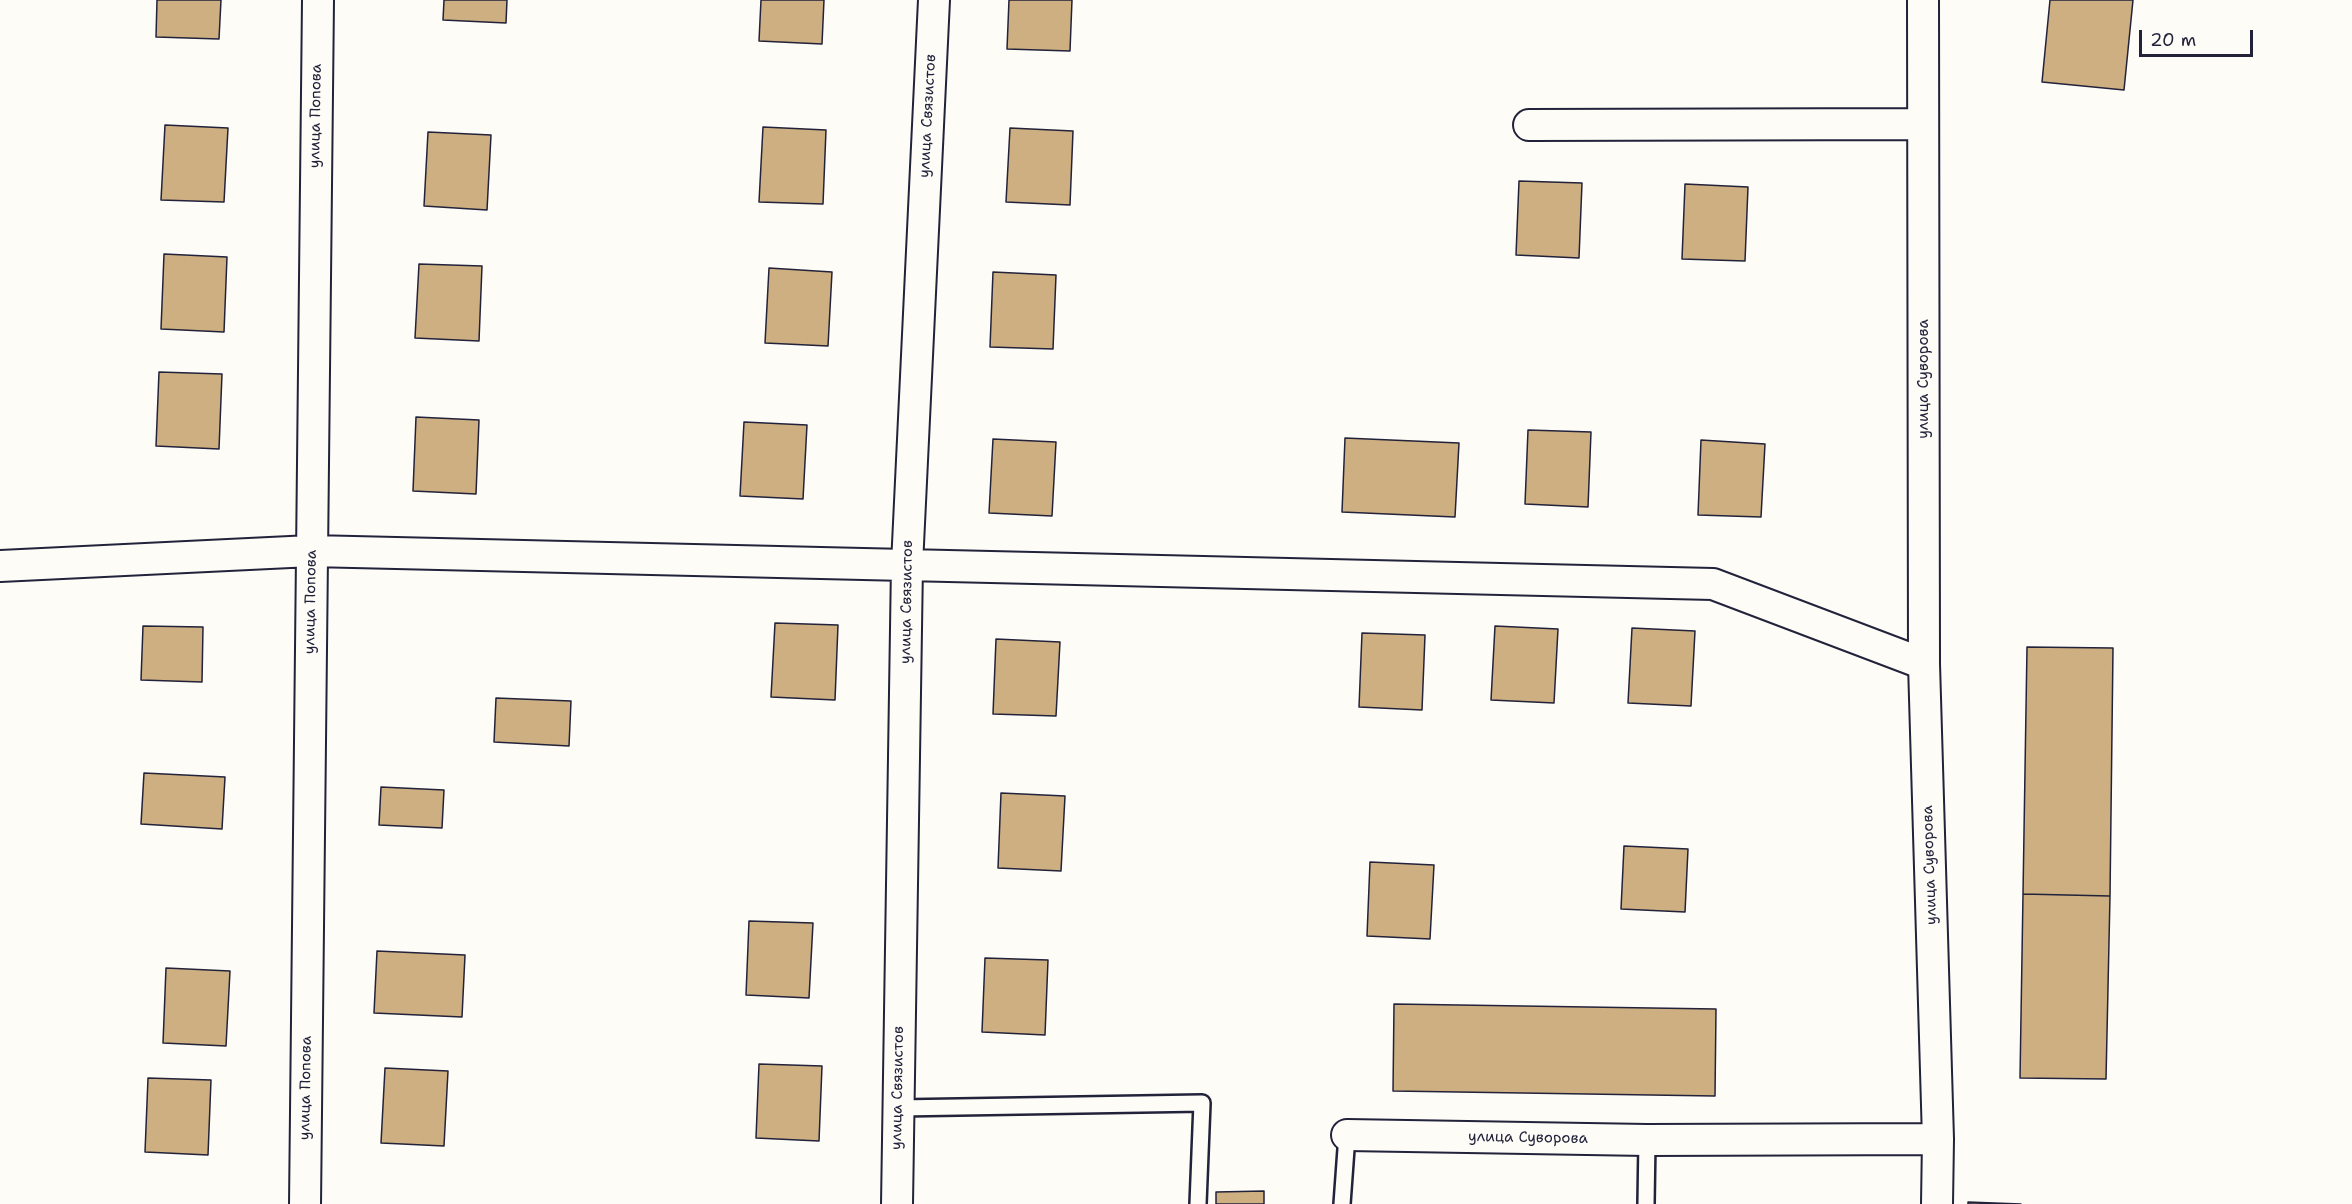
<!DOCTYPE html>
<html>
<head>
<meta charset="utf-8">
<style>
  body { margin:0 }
  #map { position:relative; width:2352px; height:1204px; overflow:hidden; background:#fdfcf7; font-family:"Shantell Sans",sans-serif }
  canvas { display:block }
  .scale { position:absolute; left:2139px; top:30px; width:114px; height:27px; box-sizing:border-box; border:3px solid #22223b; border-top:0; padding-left:8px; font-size:18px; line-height:21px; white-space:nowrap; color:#22223b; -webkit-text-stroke:4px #fdfcf7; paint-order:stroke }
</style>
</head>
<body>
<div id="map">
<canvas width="2352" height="1204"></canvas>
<div class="scale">20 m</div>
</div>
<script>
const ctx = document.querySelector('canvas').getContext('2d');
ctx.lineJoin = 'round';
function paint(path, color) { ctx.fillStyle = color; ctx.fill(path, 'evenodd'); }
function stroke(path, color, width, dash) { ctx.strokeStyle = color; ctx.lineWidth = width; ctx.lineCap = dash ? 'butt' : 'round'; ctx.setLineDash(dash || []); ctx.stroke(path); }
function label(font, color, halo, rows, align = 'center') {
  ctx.font = font + ' "Shantell Sans",sans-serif'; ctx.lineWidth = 5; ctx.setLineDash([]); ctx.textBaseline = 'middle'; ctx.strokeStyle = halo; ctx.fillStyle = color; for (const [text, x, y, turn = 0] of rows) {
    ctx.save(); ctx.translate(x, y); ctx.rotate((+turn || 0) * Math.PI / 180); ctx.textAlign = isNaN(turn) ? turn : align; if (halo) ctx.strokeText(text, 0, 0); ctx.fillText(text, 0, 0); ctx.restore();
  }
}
const building = new Path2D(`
  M 157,0 L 221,0 L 219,39 L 156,37 Z
  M 444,0 L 507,0 L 506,23 L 443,20 Z
  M 761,0 L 824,0 L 822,44 L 759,41 Z
  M 1009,0 L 1072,0 L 1070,51 L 1007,49 Z
  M 2050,0 L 2133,0 L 2124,90 L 2042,82 Z
  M 165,125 L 228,128 L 224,202 L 161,200 Z
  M 763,127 L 826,130 L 823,204 L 759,202 Z
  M 1010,128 L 1073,131 L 1070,205 L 1006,202 Z
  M 428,132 L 491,135 L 487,210 L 424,206 Z
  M 1519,181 L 1582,183 L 1579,258 L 1516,255 Z
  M 1685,184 L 1748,187 L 1745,261 L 1682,259 Z
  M 164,254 L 227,257 L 224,332 L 161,329 Z
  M 419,264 L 482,266 L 479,341 L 415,338 Z
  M 769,268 L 832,272 L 828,346 L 765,343 Z
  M 993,272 L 1056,275 L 1053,349 L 990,347 Z
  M 159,372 L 222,374 L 219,449 L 156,446 Z
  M 416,417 L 479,420 L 476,494 L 413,491 Z
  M 744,422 L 807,425 L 803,499 L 740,496 Z
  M 1528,430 L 1591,432 L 1588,507 L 1525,504 Z
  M 1345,438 L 1459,443 L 1455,517 L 1342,512 Z
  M 993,439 L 1056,442 L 1052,516 L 989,513 Z
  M 1701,440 L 1765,444 L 1761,517 L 1698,515 Z
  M 775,623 L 838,625 L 835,700 L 771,697 Z
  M 143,626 L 203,627 L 202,682 L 141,680 Z
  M 1495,626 L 1558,629 L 1554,703 L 1491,700 Z
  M 1632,628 L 1695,631 L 1691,706 L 1628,703 Z
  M 1362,633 L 1425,635 L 1422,710 L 1359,707 Z
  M 996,639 L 1060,642 L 1056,716 L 993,714 Z
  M 2027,647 L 2113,648 L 2110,896 L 2023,894 Z
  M 496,698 L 571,701 L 569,746 L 494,742 Z
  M 144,773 L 225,777 L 222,829 L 141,824 Z
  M 381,787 L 444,790 L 442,828 L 379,825 Z
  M 1001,793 L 1065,796 L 1061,871 L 998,868 Z
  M 1624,846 L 1688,849 L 1685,912 L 1621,909 Z
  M 1370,862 L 1434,865 L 1430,939 L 1367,936 Z
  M 2023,894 L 2110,896 L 2106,1079 L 2020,1078 Z
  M 749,921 L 813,923 L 809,998 L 746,995 Z
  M 377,951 L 465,955 L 462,1017 L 374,1013 Z
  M 985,958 L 1048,960 L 1045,1035 L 982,1032 Z
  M 166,968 L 230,971 L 226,1046 L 163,1043 Z
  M 1394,1004 L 1716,1009 L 1715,1096 L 1393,1091 Z
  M 759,1064 L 822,1066 L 819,1141 L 756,1138 Z
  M 385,1068 L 448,1071 L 444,1146 L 381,1143 Z
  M 148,1078 L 211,1080 L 208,1155 L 145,1152 Z
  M 1264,1191 L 1264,1204 L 1216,1204 L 1216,1192 Z
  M 1968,1202 L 2021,1204 L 1968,1204 Z`);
paint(building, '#cdaf81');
stroke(building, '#22223b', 1.5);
const lane = new Path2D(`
  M 898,1108 L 1202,1103 L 1198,1204
  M 1342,1204 L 1347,1135
  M 1646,1204 L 1647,1140`);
const street = new Path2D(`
  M 1529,125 L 1923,124
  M 0,566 L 311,551 L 1713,584 L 1924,664
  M 1347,1135 L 1647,1140 L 1938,1139 L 1924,664 L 1923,0
  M 305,1204 L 318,0
  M 897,1204 L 907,565 L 934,0
  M 1937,1204 L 1938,1139`);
stroke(lane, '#22223b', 20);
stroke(street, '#22223b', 34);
stroke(lane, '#fdfcf7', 15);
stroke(street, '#fdfcf7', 30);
label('15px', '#22223b', '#fdfcf7', [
  ["улица Попова",316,116,-89],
  ["улица Связистов",928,116,-87],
  ["улица Суворова",1924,379,-90],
  ["улица Попова",311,602,-89],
  ["улица Связистов",907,602,-89],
  ["улица Суворова",1930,865,-92],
  ["улица Попова",306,1088,-89],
  ["улица Связистов",898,1088,-89],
  ["улица Суворова",1528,1138,1]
]);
</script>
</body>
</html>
